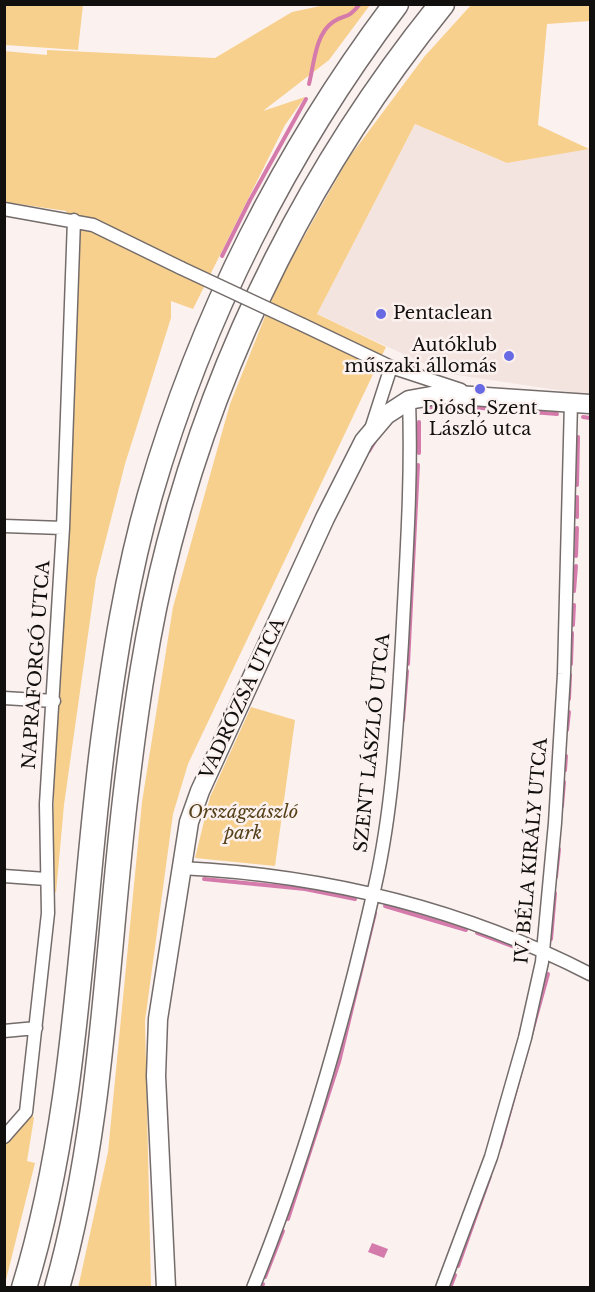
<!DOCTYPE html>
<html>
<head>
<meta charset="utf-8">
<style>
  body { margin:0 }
  #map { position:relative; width:595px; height:1292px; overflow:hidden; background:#fbf2f0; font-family:"Libre Baskerville",serif }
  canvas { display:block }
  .frame { position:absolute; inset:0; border:6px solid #120f0f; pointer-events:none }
</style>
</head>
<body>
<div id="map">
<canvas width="595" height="1292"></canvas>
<div class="frame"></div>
</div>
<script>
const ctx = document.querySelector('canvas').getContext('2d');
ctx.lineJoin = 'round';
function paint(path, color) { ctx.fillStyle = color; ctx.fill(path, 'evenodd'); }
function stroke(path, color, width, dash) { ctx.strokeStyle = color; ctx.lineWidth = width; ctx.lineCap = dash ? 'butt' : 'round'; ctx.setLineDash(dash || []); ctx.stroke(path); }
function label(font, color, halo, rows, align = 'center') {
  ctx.font = font + ' "Libre Baskerville",serif'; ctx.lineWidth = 5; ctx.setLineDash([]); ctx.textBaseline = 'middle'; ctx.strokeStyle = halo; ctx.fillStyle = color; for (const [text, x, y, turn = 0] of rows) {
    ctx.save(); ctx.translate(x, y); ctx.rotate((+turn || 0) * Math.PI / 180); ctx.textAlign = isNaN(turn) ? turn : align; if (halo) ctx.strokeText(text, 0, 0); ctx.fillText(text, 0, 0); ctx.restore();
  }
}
paint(new Path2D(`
  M 415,124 L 507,163 L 590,148 L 590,395 L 444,373 L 317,314 Z`), '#f4e4e0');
paint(new Path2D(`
  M 4,5 L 83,5 L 78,50 L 5,45 Z
  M 325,5 L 370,5 L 329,60 L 263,111 L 305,97 L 285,125 L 193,309 L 171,301 L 171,318 L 125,464 L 96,578 L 64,805 L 56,893 L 50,881 L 54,799 L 52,767 L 61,681 L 79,242 L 66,211 L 5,202 L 4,51 L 47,55 L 47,50 L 215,58 L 292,12 Z
  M 471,5 L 590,5 L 590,21 L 547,24 L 538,125 L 589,149 L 507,163 L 415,124 L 317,314 L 386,347 L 188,764 L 173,814 L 145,1021 L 151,1287 L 78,1288 L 108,1152 L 142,802 L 173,607 L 230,404 L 280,279 L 348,159 L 424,57 Z
  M 251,707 L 295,720 L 275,866 L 195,858 L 210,797 Z
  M 31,1113 L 34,1118 L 27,1161 L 35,1163 L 5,1284 L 5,1140 Z`), '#f8d08d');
paint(new Path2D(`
  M 372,1243 L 388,1249 L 384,1258 L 368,1252 Z`), '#d57bab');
stroke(new Path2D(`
  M 309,84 C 314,65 315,34 333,22 C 346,13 346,21 360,4
  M 222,256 L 250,200 L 306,99
  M 426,407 L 481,408 L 557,414
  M 583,417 L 590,418
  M 369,451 L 375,441
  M 419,453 L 419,422
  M 577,485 L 578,437
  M 577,497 L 577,517
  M 576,556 L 577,528
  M 574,591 L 576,566
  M 573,625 L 574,605
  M 408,664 L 418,465
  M 571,664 L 572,633
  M 569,699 L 570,675
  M 403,720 L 407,671
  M 567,730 L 569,712
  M 565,770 L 566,756
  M 562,806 L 564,782
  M 556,877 L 559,849
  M 204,879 L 305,889 L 355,899
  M 385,906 L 466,930
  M 477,933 L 525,951
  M 551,939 L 555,893
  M 500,1147 L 548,974
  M 288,1219 L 339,1062 L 375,913
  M 458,1266 L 490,1176
  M 265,1277 L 283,1231
  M 261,1288 L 263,1284
  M 450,1288 L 455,1275`), '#d57bab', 4);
const street = new Path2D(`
  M 4,209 L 93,225 L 181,268
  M 303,325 L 391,367 L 461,390
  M 372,426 L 391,367
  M 4,526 L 63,528
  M 4,698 L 54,701
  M 181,868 C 324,875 462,908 590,974
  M 4,876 L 46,879
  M 4,1031 L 36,1028
  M 4,1137 L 26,1112 L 48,913 L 46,804 L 63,528 L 74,220
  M 253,1288 C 306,1158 344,1023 375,886 C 393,807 397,723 402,642 C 406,561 412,481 409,400
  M 442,1288 L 491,1157 L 525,1038 L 542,962 L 555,823 L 564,674 L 571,402`);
const secondary = new Path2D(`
  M 166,1288 L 156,1076 L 158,1019 L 189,822 L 200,791 L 325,518 L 364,441 L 386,415 L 409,400 L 442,394 L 590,404`);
const highway = new Path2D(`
  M 24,1288 C 78,1112 80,923 103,742 C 114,659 127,575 150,495 C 201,318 285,151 396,4
  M 57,1288 C 102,1129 106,963 125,800 C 135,714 147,628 169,544 C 220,347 314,162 442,4`);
stroke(street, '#736c6a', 15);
stroke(secondary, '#736c6a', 21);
stroke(highway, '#736c6a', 27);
stroke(street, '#fff', 12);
stroke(secondary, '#fff', 18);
stroke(highway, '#fff', 24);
const streetBridge = new Path2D(`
  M 181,268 L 303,325`);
stroke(streetBridge, '#736c6a', 15, []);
stroke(streetBridge, '#fff', 12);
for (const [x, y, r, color] of [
  [381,314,6,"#686ae3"],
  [509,356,6,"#686ae3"],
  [480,389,6,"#686ae3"]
]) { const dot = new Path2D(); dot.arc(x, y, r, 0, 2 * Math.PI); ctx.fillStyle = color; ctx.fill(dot); stroke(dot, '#fbf2f0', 2); }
label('18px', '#120f0f', '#fbf2f0', [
  ["Pentaclean",393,314],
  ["Autóklub",497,346,"right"],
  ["műszaki állomás",497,367,"right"],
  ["Diósd, Szent",480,409,"center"],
  ["László utca",480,430,"center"]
], 'left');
label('18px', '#120f0f', '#fbf2f0', [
  ["NAPRAFORGÓ UTCA",37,665,-86],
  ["VADRÓZSA UTCA",243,699,-65],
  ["SZENT LÁSZLÓ UTCA",373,743,-84],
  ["IV. BÉLA KIRÁLY UTCA",532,851,-85]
]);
label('italic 18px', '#554019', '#fbf2f0', [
  ["Országzászló",243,813],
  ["park",243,834]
]);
</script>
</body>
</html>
